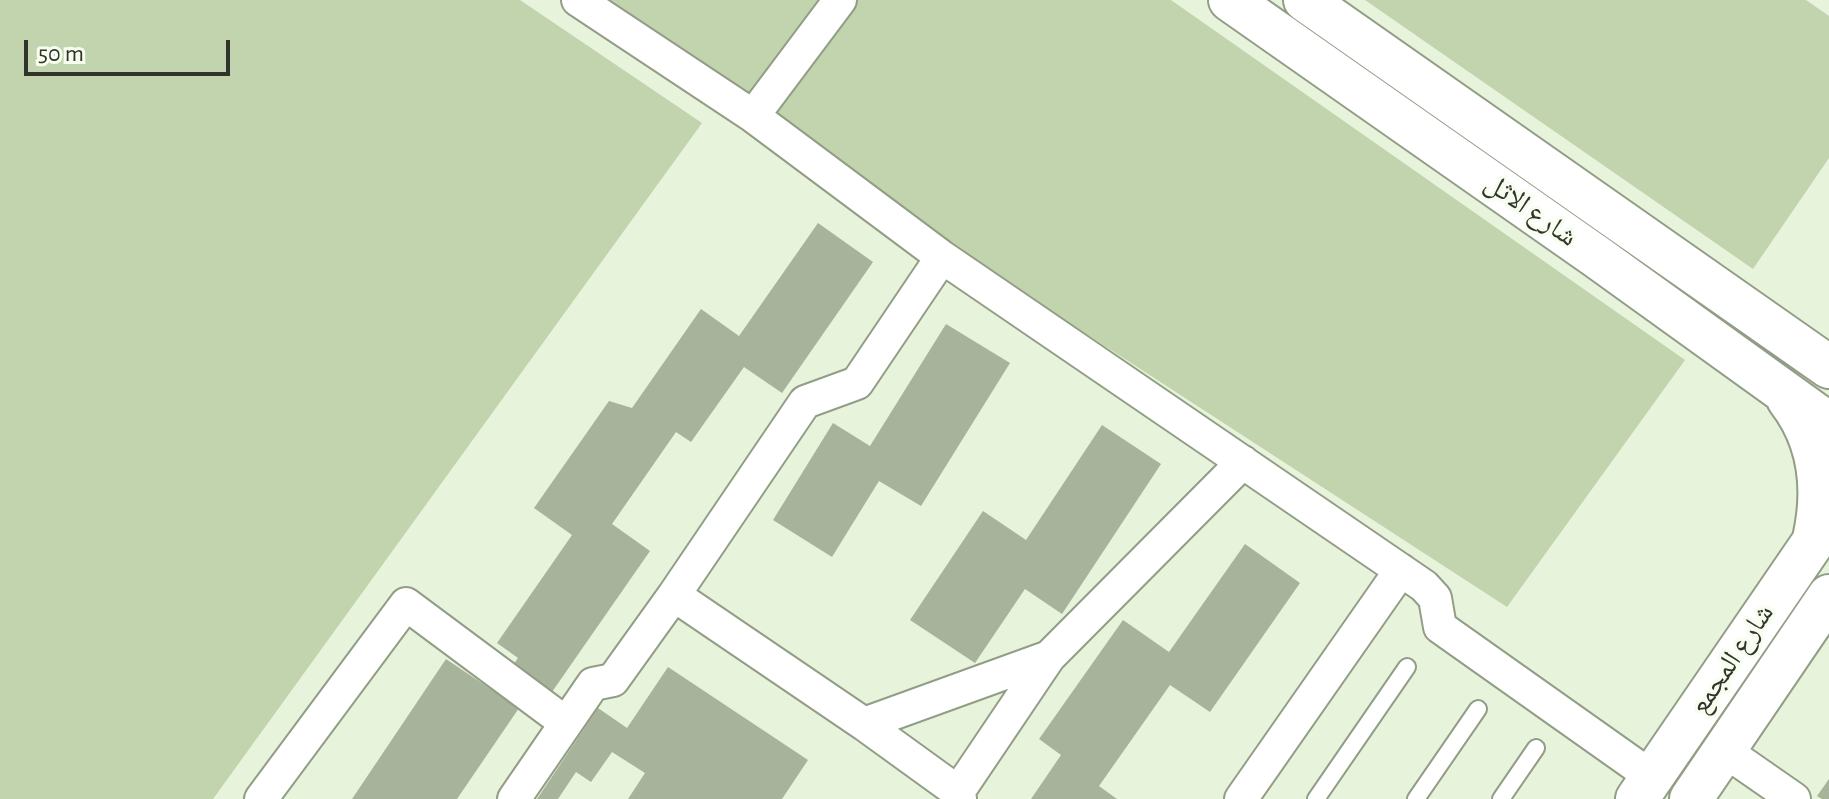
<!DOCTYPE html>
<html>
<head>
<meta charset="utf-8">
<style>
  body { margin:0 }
  #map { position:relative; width:1829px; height:799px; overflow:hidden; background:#e7f3da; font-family:"Alegreya Sans",sans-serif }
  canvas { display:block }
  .scale { position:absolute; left:24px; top:40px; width:206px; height:36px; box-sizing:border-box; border:4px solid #30342b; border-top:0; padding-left:10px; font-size:24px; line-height:28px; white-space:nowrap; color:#30342b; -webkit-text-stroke:6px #f7feef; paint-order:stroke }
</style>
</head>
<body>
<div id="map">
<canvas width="1829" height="799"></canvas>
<div class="scale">50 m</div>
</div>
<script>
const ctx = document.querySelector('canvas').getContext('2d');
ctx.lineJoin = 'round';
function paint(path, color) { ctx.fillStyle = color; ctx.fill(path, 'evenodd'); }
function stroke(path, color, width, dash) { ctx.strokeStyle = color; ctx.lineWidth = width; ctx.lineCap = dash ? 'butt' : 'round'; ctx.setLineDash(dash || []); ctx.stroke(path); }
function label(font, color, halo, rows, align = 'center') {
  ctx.font = font + ' "Alegreya Sans","Noto Naskh Arabic",sans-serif'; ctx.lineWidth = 7; ctx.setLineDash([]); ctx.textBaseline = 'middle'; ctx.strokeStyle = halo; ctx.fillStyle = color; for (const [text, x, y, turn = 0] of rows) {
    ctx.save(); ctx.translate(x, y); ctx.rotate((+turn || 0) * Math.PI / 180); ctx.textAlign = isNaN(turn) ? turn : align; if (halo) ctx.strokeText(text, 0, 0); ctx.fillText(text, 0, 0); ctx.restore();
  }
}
paint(new Path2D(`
  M 0,0 L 520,0 L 702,123 L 213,799 L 0,799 Z
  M 581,0 L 1171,0 L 1685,360 L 1507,607 L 729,102 Z
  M 1365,0 L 1806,0 L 1829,16 L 1829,158 L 1753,269 Z`), '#c2d4ad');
paint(new Path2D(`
  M 818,223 L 873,262 L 782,393 L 744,367 L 691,442 L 676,432 L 612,524 L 650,551 L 545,702 L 506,675 L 518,658 L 497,643 L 572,535 L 534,508 L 609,401 L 632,408 L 701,309 L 739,336 Z
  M 946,324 L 1010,363 L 921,506 L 879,481 L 832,557 L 773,520 L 833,423 L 870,446 Z
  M 1102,425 L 1161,464 L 1062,614 L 1025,589 L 975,663 L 910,620 L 983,511 L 1026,540 Z
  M 1245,544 L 1300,583 L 1210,712 L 1170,685 L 1099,786 L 1117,799 L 1031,799 L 1061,755 L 1039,739 L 1123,620 L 1169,652 Z
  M 446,659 L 519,708 L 457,799 L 352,799 Z
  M 668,667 L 808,760 L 782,799 L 628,799 L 645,773 L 612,752 L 591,782 L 576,772 L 558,799 L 537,799 L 598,708 L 627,728 Z
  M 1829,779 L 1829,799 L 1822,799 L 1817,796 Z`), '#a7b39b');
const service = new Path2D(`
  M 1316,799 L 1407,667
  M 1416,799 L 1478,709
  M 1501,799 L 1536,748`);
const minor = new Path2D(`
  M 578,0 L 753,116 L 942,257 L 1424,586 L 1435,598 L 1440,627 L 1652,777
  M 753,116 L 840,0
  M 942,257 L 857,383 L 805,402 L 674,595 L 864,724 L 1049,657 L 1243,462
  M 864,724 L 958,792
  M 1725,751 L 1794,799
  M 261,799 L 406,604 L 566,723
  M 514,799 L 593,684 L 613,680 L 674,595
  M 960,799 L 958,792 L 1049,657
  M 1241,799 L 1401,570`);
const tertiary = new Path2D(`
  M 1230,0 L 1597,257 L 1829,424
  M 1305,0 L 1829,367
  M 1788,399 C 1820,440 1825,490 1814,539
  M 1637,799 L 1829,519
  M 1691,799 L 1829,596`);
stroke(service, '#929d86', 20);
stroke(minor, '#929d86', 36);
stroke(tertiary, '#929d86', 46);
stroke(service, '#fff', 16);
stroke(minor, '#fff', 32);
stroke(tertiary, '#fff', 42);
label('28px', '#30342b', '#f7feef', [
  ["شارع الاثل",1531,210,35],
  ["شارع المجمع",1732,659,-56]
]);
</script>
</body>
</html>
